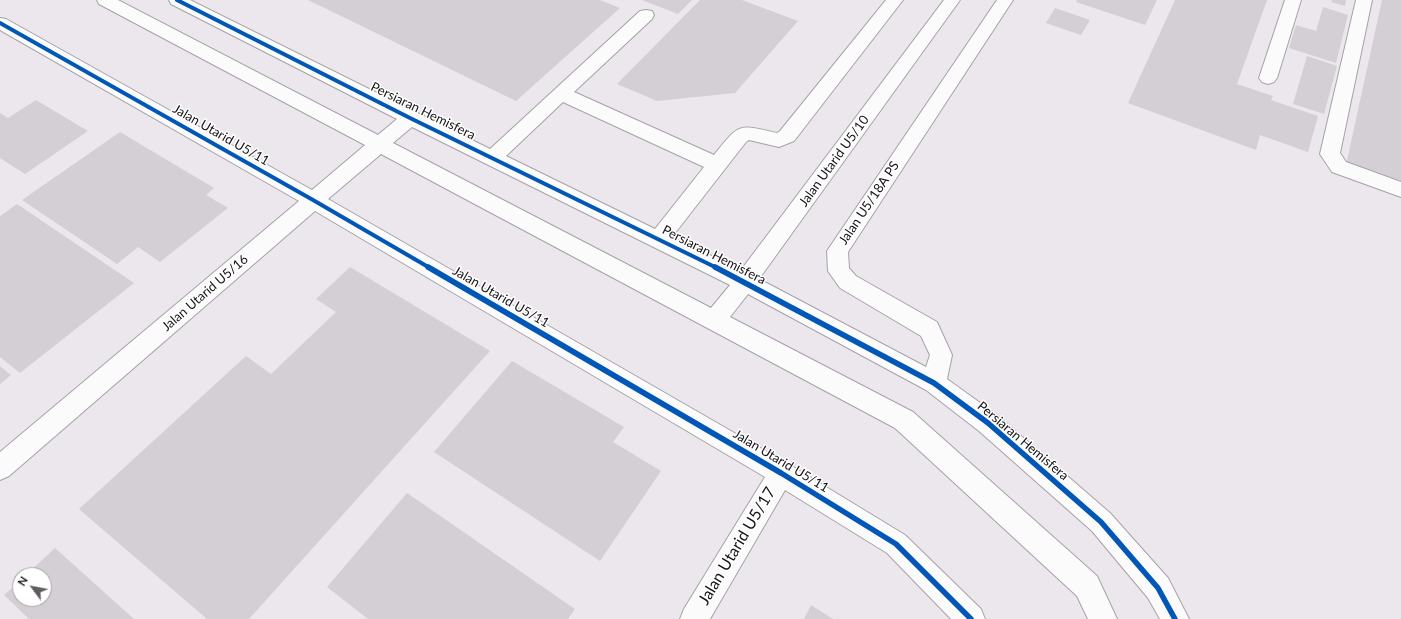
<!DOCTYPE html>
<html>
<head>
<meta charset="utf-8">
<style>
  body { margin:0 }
  #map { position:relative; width:1401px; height:619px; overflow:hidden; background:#ebe7ed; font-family:Lato,sans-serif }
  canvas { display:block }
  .north { position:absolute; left:12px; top:567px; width:40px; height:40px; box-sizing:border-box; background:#fff; border:1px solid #a1a0a1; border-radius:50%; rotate:302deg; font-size:11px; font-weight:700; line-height:16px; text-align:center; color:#141115 }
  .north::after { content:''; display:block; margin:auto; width:14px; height:18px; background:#5f5c61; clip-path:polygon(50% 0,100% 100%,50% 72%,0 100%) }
</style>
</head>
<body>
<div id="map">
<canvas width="1401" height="619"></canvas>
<div class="north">N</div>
</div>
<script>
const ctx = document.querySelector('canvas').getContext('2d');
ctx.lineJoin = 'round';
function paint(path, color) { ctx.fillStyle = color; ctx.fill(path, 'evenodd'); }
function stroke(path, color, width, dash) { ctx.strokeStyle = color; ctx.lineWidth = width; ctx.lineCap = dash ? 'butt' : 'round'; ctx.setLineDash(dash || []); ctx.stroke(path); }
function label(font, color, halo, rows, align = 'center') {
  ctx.font = font + ' Lato,sans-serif'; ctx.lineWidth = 3; ctx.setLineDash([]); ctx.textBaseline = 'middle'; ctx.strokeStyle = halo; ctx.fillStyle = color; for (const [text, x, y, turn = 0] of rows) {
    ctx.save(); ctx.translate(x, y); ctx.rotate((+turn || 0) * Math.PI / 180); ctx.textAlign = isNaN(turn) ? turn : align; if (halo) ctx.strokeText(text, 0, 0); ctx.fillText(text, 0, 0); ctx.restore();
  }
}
paint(new Path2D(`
  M 308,0 L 600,0 L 620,8 L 516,101 Z
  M 642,0 L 692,0 L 678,14 Z
  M 700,0 L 742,0 L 798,21 L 735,93 L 657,101 L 617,84 Z
  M 1077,0 L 1157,0 L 1145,25 L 1076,2 Z
  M 1175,0 L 1267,0 L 1237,84 L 1273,96 L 1271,100 L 1318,116 L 1308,152 L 1260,135 L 1256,150 L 1128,103 Z
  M 1332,0 L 1346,0 L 1345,6 L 1331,2 Z
  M 1382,0 L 1401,0 L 1401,184 L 1346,165 Z
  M 1323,7 L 1348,15 L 1336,63 L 1289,48 L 1296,25 L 1316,31 Z
  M 1055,8 L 1090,20 L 1081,35 L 1046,23 Z
  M 1307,56 L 1337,66 L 1324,114 L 1293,104 Z
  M 36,100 L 88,131 L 25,174 L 0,158 L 0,113 L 8,118 Z
  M 120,132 L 214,188 L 206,195 L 228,208 L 160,262 L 138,247 L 117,264 L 22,200 Z
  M 17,204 L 134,283 L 20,373 L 0,357 L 0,216 Z
  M 350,267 L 490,351 L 249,619 L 207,619 L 79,509 L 246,356 L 271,374 L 336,312 L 316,299 Z
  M 512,361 L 624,427 L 613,442 L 661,471 L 600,561 L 434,452 Z
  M 0,366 L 11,375 L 0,384 Z
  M 407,493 L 575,609 L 568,619 L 368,619 L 327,587 Z
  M 55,548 L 134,619 L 29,619 L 4,595 L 20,581 L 20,599 L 44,599 L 44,575 L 26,575 Z
  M 811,605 L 833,619 L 804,619 Z`), '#d4cfd4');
const minor = new Path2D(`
  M 97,0 L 118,0 L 378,135 L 397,119 L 171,4 L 169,0 L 190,0 L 490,149 L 640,11 L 646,10 L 652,11 L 654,15 L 652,19 L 574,92 L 714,155 C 740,123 737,124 777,133 L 780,131 L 886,0 L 903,0 L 794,141 L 779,147 L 749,140 L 746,142 L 672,237 L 741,270 L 944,0 L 960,0 L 759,279 L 926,367 L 930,355 L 921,336 L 840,288 L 828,271 L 827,251 L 997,0 L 1013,0 L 848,252 L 849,268 L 856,276 L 937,322 L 952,355 L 947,379 L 997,415 L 1110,513 L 1168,578 L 1189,619 L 1160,619 L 1148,598 L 1092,531 L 979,431 L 926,390 L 748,294 L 730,317 L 913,412 L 1097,576 L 1117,619 L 1088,619 L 1077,596 L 895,428 L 381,154 L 328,199 L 790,465 L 905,535 L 981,609 L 985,619 L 951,619 L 887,553 L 785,490 L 710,619 L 680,619 L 684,609 L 765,477 L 315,211 L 9,476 L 0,480 L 0,452 L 299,201 L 0,30 L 0,18 L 6,19 L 312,190 L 365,145 L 99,4 ZM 563,102 L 704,167 L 655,229 L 506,156 ZM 412,127 L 730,285 L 711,308 L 393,143 Z
  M 1285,0 L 1301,0 L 1277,78 L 1274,82 L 1268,84 L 1262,82 L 1259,78 Z
  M 1356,0 L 1372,0 L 1340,153 L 1346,162 L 1401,182 L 1401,197 L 1332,172 L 1320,154 Z`);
stroke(minor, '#a5a2a7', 2);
paint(minor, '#fcfbfc');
stroke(new Path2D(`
  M 177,0 L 410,118 L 717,268
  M 0,23 L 313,200 L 430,268`), '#0057b8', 4);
stroke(new Path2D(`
  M 428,267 L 781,473 L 896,544 L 971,619
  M 715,267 L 934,383 L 988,423 L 1101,522 L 1158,588 L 1175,619`), '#0057b8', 5.5);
label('13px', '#141115', '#fff', [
  ["Persiaran Hemisfera",423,111,26],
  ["Jalan Utarid U5/11",221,135,30],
  ["Jalan Utarid U5/10",834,161,-54],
  ["Jalan U5/18A PS",869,203,-56],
  ["Persiaran Hemisfera",714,255,27],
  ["Jalan Utarid U5/16",205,293,-41],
  ["Jalan Utarid U5/11",501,297,30],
  ["Persiaran Hemisfera",1023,441,40],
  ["Jalan Utarid U5/11",781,461,31]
]);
label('16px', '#141115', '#fff', [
  ["Jalan Utarid U5/17",737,546,-59]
]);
</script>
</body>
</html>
